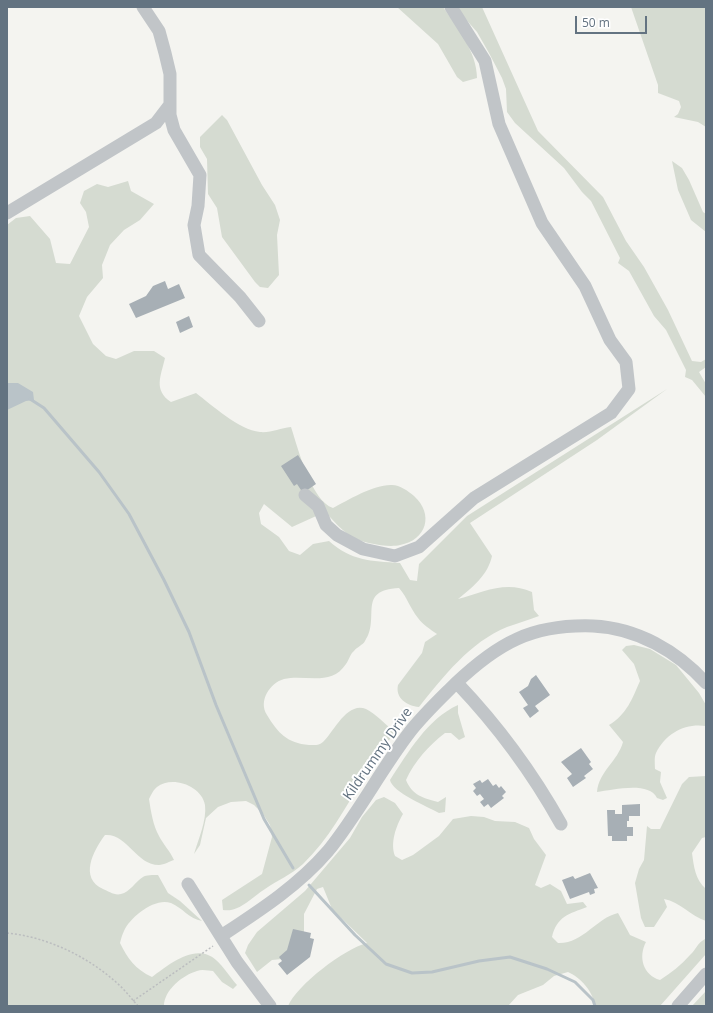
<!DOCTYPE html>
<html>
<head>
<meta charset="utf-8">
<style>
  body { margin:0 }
  #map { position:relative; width:713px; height:1013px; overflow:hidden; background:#f4f4f0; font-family:"Open Sans",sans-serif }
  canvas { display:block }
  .frame { position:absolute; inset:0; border:8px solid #637381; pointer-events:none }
  .scale { position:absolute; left:575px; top:16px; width:72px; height:18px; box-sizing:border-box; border:2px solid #637381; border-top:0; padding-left:5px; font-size:12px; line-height:14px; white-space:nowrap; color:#637381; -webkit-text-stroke:3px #fff; paint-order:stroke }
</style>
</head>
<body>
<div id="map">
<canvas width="713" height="1013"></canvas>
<div class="frame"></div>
<div class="scale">50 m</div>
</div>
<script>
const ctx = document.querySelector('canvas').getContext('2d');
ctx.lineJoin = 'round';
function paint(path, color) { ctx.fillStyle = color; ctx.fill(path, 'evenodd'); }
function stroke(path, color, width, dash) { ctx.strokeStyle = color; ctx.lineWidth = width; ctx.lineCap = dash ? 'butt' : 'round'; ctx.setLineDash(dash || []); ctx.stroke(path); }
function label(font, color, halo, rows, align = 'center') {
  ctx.font = font + ' "Open Sans",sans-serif'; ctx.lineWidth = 4; ctx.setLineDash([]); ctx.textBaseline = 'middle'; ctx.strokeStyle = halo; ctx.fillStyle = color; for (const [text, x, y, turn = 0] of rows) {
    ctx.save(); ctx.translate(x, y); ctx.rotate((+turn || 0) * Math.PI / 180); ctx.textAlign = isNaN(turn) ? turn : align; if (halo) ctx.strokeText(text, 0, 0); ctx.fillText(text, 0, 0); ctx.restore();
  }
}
paint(new Path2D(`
  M 397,7 L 443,7 C 457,27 477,52 477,78 L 463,82 L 457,77 L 438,44 Z
  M 455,7 L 482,7 L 538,131 L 603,197 L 626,241 L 644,267 L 668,310 L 692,361 L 701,362 L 706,359 L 706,367 L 699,372 L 706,384 L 706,397 L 692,380 L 685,377 L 686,370 L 666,330 L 654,316 L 629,271 L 618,263 L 620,258 L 591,201 L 582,192 L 564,168 L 515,123 L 507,112 L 506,89 L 502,78 L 489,53 L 477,32 Z
  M 631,7 L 706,7 L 706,127 L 698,122 L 674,117 L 678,114 L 681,107 L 679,101 L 658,93 L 658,85 Z
  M 222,115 L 227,120 L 262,185 L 275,205 L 280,220 L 277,235 L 279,275 L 268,288 L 260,287 L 255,282 L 222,237 L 217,208 L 208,194 L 207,159 L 200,147 L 200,137 Z
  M 672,161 L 682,168 L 689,180 L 703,212 L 706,214 L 706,232 L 691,220 L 678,190 Z
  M 128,181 L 131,191 L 154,204 L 140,220 L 124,230 L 110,245 L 102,265 L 103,278 L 87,297 L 79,316 L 93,344 L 106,356 L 116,359 L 134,351 L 154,351 L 165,358 C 161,376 153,390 171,402 L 196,393 C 212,405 239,430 260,432 C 271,433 280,428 291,427 C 298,448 311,501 333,508 C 348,500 375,484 392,485 C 400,485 408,491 414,496 C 434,514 427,540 400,545 C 388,548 363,543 352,537 C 342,531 334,521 325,512 L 292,527 L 264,504 L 259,513 L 261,524 L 279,537 L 289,551 L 300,555 L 313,544 L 329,541 C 351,561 371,561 400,563 L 410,580 L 417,581 L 419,564 L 467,516 L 667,389 L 597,440 L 470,523 L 492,556 C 488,575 472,588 458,599 C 483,592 506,580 532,592 L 534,610 L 539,616 C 529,620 518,623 507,627 C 470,642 443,677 419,707 C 407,706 395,698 398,685 L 422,653 L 425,642 L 437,634 C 430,629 423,625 418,618 C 410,608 407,597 399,588 C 356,590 381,618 365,641 C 363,645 357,647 354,651 C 350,654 349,660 346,664 C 331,687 305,674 284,679 C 270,683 258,701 267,715 C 278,733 287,743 309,745 C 314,745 319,746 323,742 C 333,733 347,701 366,709 C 375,713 387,726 395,732 C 384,747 373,762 364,777 C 345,808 329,839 303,864 C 291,875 278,880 265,889 C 252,897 239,913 223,910 L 222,900 L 262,874 L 272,837 L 270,825 L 263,814 L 254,805 L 246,801 L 231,802 L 218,807 L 206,818 L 200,845 L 194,854 C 198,840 207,820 205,805 C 202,786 172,775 157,787 C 154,789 151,795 149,799 C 151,812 153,825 159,836 C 163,844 170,851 174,860 C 170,861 164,865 159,865 C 136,865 127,833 105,835 C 93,851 79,878 103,889 C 108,891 115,896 121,894 C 130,892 135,882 143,877 C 146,875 153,875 158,875 L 168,893 L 180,901 L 202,921 C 189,919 183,908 171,903 C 155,897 130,917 124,931 C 122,935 121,939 120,943 C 128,959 135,969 152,977 C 169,965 195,942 216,960 C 224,967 230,977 237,985 L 233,989 L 222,982 L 213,971 C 209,971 202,969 197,971 C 183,975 164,990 164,1006 L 7,1006 L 7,225 L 16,218 L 30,216 L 50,239 L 56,263 L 70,264 L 89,227 L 86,212 L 80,203 L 84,191 L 97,184 L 108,187 Z
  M 634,645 L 650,649 L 676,665 L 699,693 L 706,705 L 706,726 C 685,723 666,733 656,753 C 654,757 655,764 655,769 L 661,772 L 660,782 L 667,798 L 663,800 L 657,798 C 649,781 613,790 597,792 C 599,771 618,761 623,742 L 609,725 C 627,714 632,699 640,681 L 634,664 L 622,650 L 626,646 Z
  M 458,705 L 458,713 L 465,737 L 459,740 L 451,733 L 445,733 C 429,745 414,762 406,780 C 412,795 423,798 438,802 L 446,797 L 445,812 L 439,813 C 428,807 392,792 390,780 C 408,753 427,719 458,705 Z
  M 706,776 L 706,837 L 702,838 L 692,853 C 694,867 695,879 706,889 L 706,921 C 691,916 680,902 664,899 L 667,907 L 654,927 L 645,927 L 641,918 L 635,883 L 639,869 L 644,860 L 647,826 L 651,829 L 660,829 L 682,784 L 689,777 Z
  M 384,797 L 395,803 L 403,814 C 396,826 390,843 395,856 L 402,860 L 413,855 L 439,836 L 453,819 L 471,816 L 484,817 L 495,821 L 515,822 L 529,828 L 534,839 L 546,855 L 535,885 L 541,888 L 550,884 L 561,891 L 567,904 L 583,902 L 587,907 C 569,914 557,916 552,937 L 558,943 C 583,944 596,918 618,913 L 630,935 L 646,942 C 638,957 643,975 660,980 C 671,973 681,965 690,955 C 696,950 697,943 705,939 L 706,954 L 660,1006 L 595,1006 C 593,991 581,978 568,972 L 554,976 L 543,985 L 518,995 L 508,1006 L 288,1006 C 297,985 344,949 367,943 L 332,909 L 323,887 L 317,889 L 304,914 L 304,933 L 282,959 L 272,960 L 257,972 L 245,953 L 248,945 L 257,932 L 305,891 L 350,838 L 362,817 L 376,800 Z
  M 706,991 L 706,1006 L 692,1006 Z`), '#d5dbd1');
paint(new Path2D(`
  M 7,383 L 18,383 L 33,392 L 34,400 L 26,401 L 7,410 Z`), '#b9c3c8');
stroke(new Path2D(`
  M 30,399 L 44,408 L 99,472 L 129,514 L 164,580 L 189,632 L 216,705 L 264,819 L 293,868
  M 309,885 L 355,935 L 386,964 L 412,973 L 432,972 L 479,961 L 510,957 L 547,969 L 575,982 L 593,1000 L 595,1006`), '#b9c3c8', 3);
paint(new Path2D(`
  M 165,281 L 168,289 L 179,284 L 185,298 L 136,318 L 129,304 L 146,296 L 153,286 Z
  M 189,316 L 193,327 L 180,333 L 176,322 Z
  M 298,455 L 316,484 L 303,493 L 297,484 L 294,486 L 281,466 Z
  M 536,675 L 550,695 L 535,706 L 539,711 L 530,718 L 523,708 L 528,705 L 519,692 L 528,686 L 531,679 Z
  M 581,748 L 591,762 L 589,764 L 593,769 L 584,776 L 586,778 L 573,787 L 567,778 L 572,774 L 561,762 Z
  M 488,779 L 493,786 L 496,784 L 499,788 L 501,786 L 506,792 L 502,796 L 504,798 L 491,808 L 488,804 L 484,807 L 480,802 L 484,799 L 480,794 L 477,796 L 473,791 L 476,788 L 473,784 L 480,780 L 482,783 Z
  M 640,804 L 640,816 L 629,816 L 629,821 L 627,821 L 627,827 L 633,827 L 633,836 L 627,836 L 627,841 L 612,841 L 612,836 L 608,836 L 607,810 L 615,810 L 615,814 L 622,814 L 622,805 Z
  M 590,873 L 598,888 L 594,889 L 595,893 L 590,895 L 589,892 L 570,899 L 562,880 L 573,876 L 575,879 Z
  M 293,929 L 311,933 L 310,938 L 314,939 L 310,957 L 287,975 L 278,964 L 282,961 L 279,957 L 287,950 Z`), '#a7afb5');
stroke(new Path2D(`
  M 7,933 C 47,937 87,956 117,983 C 125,990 131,998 138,1006
  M 133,1001 L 213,946`), '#bbbdbf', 1.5, [2, 2]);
stroke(new Path2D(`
  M 143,7 L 159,31 L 165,53 L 170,74 L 170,115 L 174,130 L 200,175 L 198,206 L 194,225 L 199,255 L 240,297 L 259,321
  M 7,213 L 156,123 L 169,106
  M 305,495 L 318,506 L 326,525 L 337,535 L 363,549 L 395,556 L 419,547 L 474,498 L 611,413 L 629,389 L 626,362 L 610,340 L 585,286 L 542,223 L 499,124 L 485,61 L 451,7
  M 457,683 C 498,726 532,772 561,824
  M 188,884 L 237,962 L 270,1006
  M 221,936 C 259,911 298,886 328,851 C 358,814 380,771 409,733 C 423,715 439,700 455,684 C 498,643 532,624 593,626 C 637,628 677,651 706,683
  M 678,1006 L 706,974`), '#c1c5c8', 13);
label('14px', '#637381', '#fff', [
  ["Kildrummy Drive",378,754,-55]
]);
</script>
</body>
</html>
